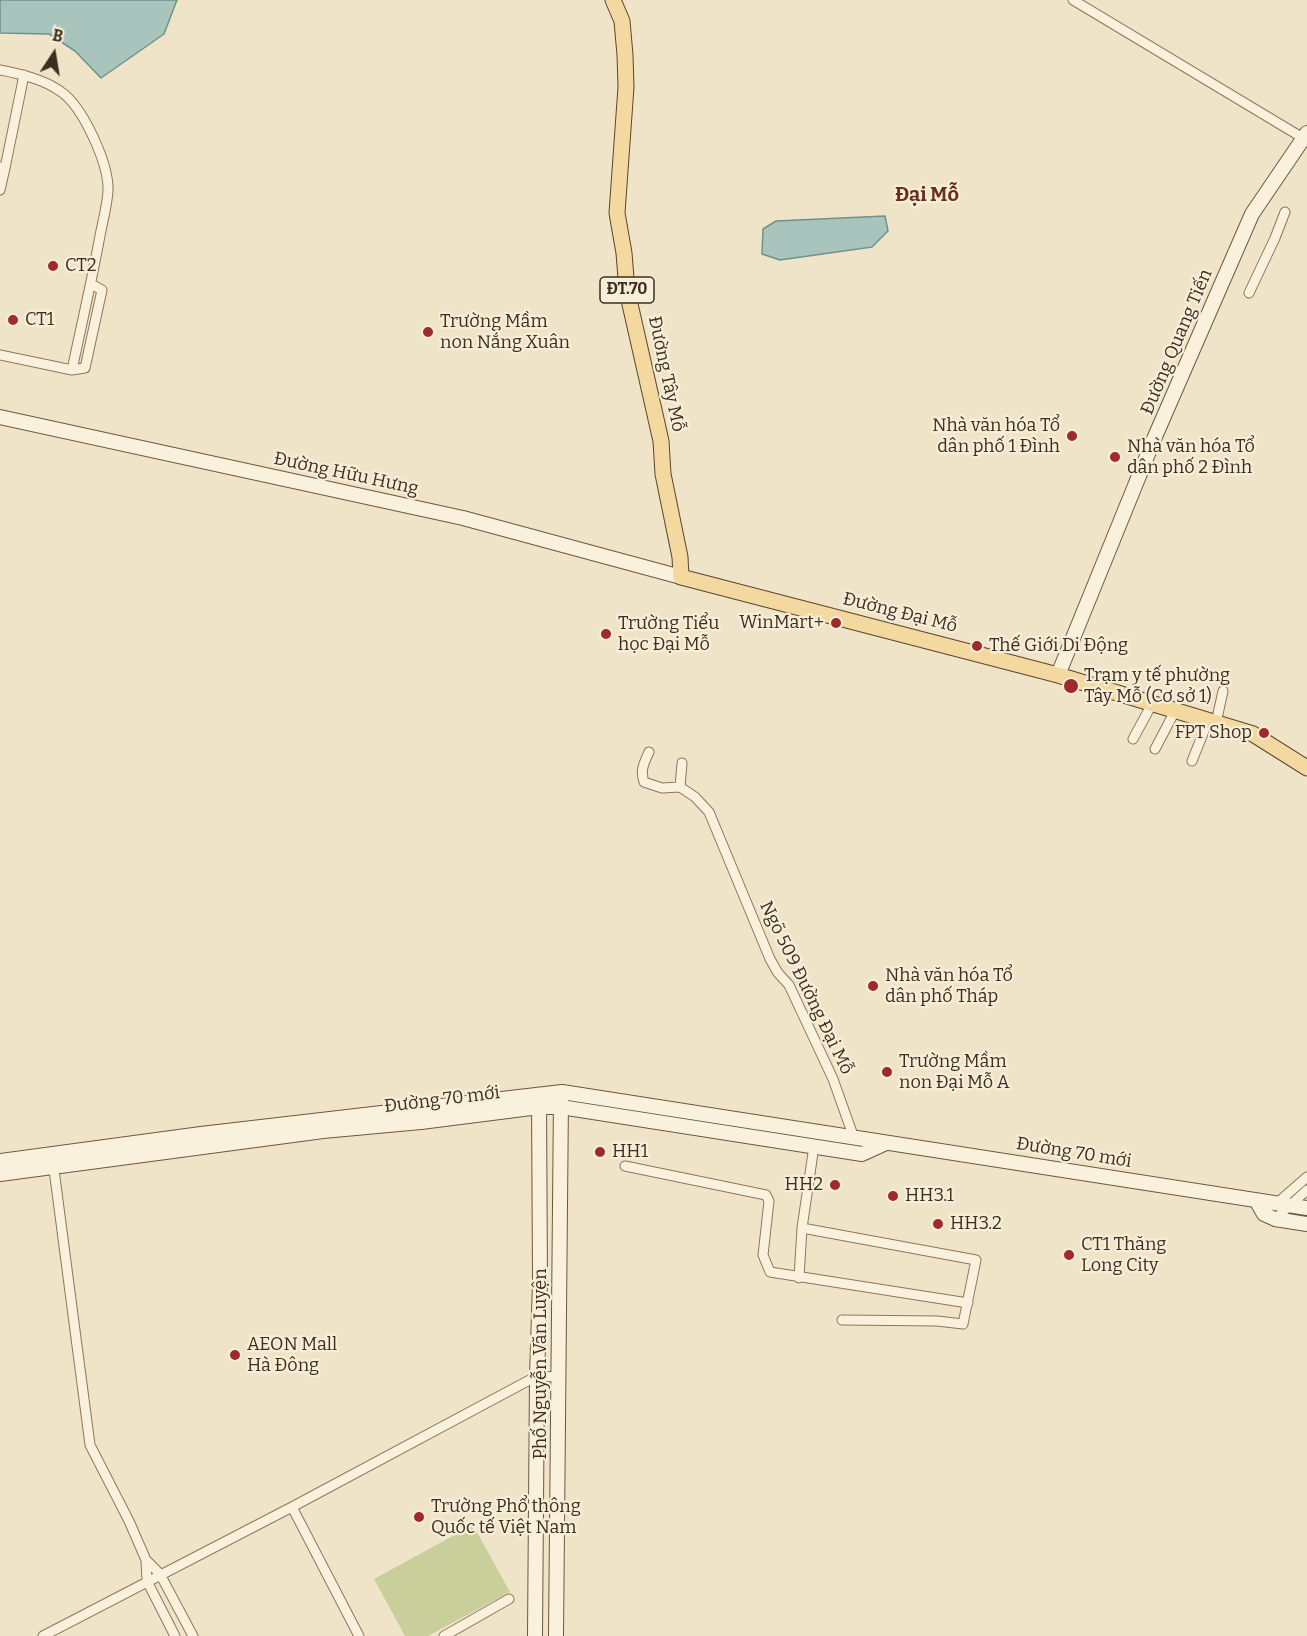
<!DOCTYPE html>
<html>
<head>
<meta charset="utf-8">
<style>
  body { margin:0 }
  #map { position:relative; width:1307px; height:1636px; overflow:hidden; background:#f0e4c8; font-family:Bitter,serif }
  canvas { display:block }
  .north { position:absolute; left:24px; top:24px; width:60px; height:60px; -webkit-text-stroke:4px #f7eed8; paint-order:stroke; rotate:12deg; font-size:16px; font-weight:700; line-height:24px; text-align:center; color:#3d2e20 }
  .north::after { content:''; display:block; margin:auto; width:21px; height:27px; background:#3d2e20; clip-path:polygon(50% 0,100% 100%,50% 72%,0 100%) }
</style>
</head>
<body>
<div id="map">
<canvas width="1307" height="1636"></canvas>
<div class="north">B</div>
</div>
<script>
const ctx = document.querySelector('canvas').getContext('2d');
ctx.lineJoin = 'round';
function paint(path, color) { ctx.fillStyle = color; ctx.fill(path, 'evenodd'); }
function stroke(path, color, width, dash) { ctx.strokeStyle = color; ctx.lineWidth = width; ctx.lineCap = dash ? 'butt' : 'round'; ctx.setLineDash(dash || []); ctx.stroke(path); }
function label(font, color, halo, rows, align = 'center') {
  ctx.font = font + ' Bitter,serif'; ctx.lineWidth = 4.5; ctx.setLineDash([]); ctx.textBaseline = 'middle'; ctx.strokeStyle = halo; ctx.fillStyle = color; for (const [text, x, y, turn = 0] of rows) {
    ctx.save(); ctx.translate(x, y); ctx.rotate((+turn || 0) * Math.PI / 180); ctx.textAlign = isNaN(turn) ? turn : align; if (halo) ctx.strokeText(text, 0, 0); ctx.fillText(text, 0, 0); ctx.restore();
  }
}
paint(new Path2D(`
  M 473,1525 L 510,1592 L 428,1636 L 405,1636 L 374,1579 Z`), '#c9cf9b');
const water = new Path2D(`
  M 0,0 L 177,0 L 164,34 L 101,78 L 75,51 L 49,34 L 0,33 Z
  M 885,216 L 888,231 L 872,247 L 780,260 L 762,254 L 763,229 L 776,221 Z`);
paint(water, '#a9c4bc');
stroke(water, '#6f938a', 1.5);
const street = new Path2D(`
  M 1073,0 L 1303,138
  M 0,70 C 20,74 43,79 60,91 C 83,106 109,164 108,191 C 107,207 102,224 99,241 C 91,284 81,327 72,370
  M 0,167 L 5,168 L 24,75
  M 0,190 L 5,168
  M 1249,293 L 1275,238 L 1285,212
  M 0,355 L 72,370 L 85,368 L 102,290 L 91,284
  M 1216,723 L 1223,691
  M 1133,739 L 1152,704
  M 1155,749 L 1175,711
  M 649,752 C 644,763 640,770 644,782 L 662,788 L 680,787
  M 1192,761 L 1208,721
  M 682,763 L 680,787 L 695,797 L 709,812 L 770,959 L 778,973 L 789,985 L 833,1079 L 854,1138
  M 53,1162 L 90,1445 L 129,1521 L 146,1560 L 147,1581 L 175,1636
  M 625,1166 L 766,1195 L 769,1201 L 763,1255 L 770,1272 L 968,1303
  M 1275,1205 L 1307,1177
  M 1275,1219 L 1307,1190
  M 802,1228 L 814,1146
  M 799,1278 L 802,1228 L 976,1260 L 963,1324 L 937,1321 L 842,1320
  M 292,1507 L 359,1636
  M 146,1560 L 160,1574 L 193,1636
  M 43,1636 L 292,1507 L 537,1376 L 559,1377
  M 444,1636 L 509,1599`);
const secondary = new Path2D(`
  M 0,417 L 463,518 L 681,577
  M 1058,675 L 1154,439 L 1252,214 L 1307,133
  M 0,1161 L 201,1134 L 562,1092 L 1307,1208
  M 0,1174 L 323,1131 L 421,1122 L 539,1107 L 561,1107 L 862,1154 L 886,1143
  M 1256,1200 L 1264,1214 L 1275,1219 L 1307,1224
  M 535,1636 L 537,1376 L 540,1282 L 539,1098
  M 556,1636 L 561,1098`);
const primary = new Path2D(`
  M 613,0 L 622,21 L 625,55 L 626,87 L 617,213 L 624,253 L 627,291 L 661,441 L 663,474 L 680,557 L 681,577 L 1058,675 L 1253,734 L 1307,768`);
stroke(street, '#8d765c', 11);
stroke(secondary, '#6f573f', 16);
stroke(primary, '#5b4430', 17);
stroke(street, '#faf1dc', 9);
stroke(secondary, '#faf1dc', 14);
stroke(primary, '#f3d9a0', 15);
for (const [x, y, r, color] of [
  [53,266,6,"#9e2a2b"],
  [13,320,6,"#9e2a2b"],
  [428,332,6,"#9e2a2b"],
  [1072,436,6,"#9e2a2b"],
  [1115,457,6,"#9e2a2b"],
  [836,623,6,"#9e2a2b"],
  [606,634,6,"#9e2a2b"],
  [977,646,6,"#9e2a2b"],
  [1071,686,8,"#9e2a2b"],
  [1264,733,6,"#9e2a2b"],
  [873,986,6,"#9e2a2b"],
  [887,1072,6,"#9e2a2b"],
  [600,1152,6,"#9e2a2b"],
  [835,1185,6,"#9e2a2b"],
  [893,1196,6,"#9e2a2b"],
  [938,1224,6,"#9e2a2b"],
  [1069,1255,6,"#9e2a2b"],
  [235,1355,6,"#9e2a2b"],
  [419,1517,6,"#9e2a2b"]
]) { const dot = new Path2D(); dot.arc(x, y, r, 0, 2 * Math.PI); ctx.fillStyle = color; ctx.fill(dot); stroke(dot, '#f7eed8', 2); }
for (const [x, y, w] of [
  [627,290,54]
]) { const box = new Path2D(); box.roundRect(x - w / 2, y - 13, w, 26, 4.5); ctx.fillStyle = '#f7eed8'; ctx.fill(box); stroke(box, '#3d2e20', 1.5); }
label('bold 16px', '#3d2e20', null, [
  ["ĐT.70",627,290]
]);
label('18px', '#3d2e20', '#f7eed8', [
  ["CT2",65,266],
  ["CT1",25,320],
  ["Trường Mầm",440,322],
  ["non Nắng Xuân",440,343],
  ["Nhà văn hóa Tổ",1060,426,"right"],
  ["dân phố 1 Đình",1060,447,"right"],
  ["Nhà văn hóa Tổ",1127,447],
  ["dân phố 2 Đình",1127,468],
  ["WinMart+",824,623,"right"],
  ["Trường Tiểu",618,624],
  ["học Đại Mỗ",618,645],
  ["Thế Giới Di Động",989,646],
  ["Trạm y tế phường",1084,676],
  ["Tây Mỗ (Cơ sở 1)",1084,697],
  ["FPT Shop",1252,733,"right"],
  ["Nhà văn hóa Tổ",885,976],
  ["dân phố Tháp",885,997],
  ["Trường Mầm",899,1062],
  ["non Đại Mỗ A",899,1083],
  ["HH1",612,1152],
  ["HH2",823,1185,"right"],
  ["HH3.1",905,1196],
  ["HH3.2",950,1224],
  ["CT1 Thăng",1081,1245],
  ["Long City",1081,1266],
  ["AEON Mall",247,1345],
  ["Hà Đông",247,1366],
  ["Trường Phổ thông",431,1507],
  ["Quốc tế Việt Nam",431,1528]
], 'left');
label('18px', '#3d2e20', '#f7eed8', [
  ["Đường Quang Tiến",1177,342,-67],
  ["Đường Tây Mỗ",666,374,78],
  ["Đường Hữu Hưng",346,474,12],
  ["Đường Đại Mỗ",900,613,14],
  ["Ngõ 509 Đường Đại Mỗ",806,988,64],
  ["Đường 70 mới",442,1100,-7],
  ["Đường 70 mới",1074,1153,9],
  ["Phố Nguyễn Văn Luyện",541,1364,-90]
]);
label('bold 20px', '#6b2e1e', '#f7eed8', [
  ["Đại Mỗ",927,195]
]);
</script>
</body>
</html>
